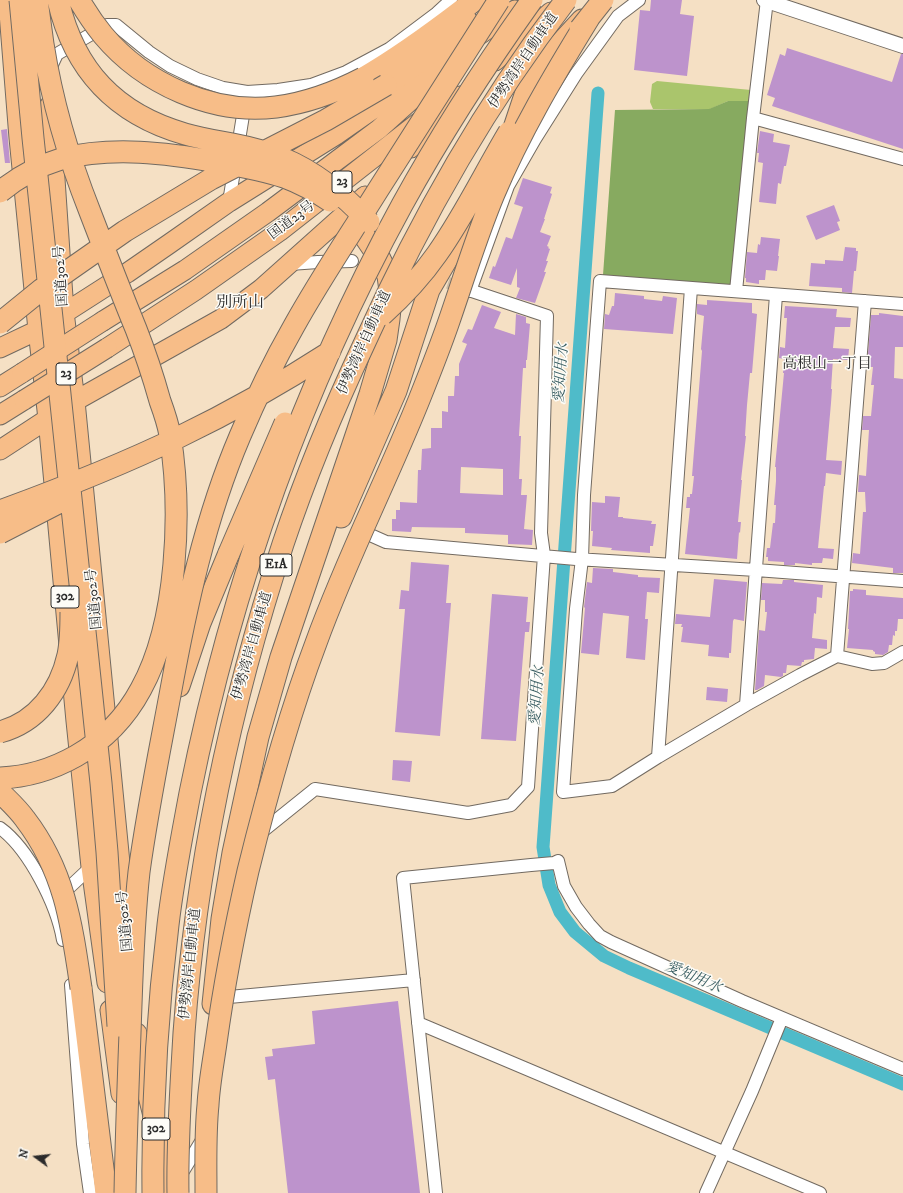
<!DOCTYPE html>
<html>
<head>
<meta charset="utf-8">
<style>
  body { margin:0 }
  #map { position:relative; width:903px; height:1193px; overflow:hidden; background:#f5e0c4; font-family:"IM FELL DW Pica",serif }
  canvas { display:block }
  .north { position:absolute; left:16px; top:1137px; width:40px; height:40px; -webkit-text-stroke:3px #fdfcf7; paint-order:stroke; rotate:285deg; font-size:11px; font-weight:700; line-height:16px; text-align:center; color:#2b2b2b }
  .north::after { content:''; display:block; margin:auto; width:14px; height:18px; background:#2b2b2b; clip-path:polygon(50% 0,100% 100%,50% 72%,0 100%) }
</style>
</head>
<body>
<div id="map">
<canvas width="903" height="1193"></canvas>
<div class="north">N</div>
</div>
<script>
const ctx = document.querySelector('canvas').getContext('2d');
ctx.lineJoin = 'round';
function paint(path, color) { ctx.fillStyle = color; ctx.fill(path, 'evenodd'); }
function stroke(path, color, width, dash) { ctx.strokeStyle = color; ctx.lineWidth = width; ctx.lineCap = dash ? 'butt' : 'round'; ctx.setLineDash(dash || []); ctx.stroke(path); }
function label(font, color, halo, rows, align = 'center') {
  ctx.font = font + ' "IM FELL DW Pica","Noto Serif JP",serif'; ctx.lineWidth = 3; ctx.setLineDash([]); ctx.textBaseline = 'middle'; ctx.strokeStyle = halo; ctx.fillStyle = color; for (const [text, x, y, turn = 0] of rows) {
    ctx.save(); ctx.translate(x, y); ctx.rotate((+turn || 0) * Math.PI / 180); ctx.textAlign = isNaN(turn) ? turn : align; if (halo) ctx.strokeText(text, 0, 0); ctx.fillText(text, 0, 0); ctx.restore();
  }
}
paint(new Path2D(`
  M 657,81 L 751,90 L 750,101 L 728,101 L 710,109 L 653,109 L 650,102 L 652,84 Z`), '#aac56c');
paint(new Path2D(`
  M 728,101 L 750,101 L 733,282 L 730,285 L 603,275 L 615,110 L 709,109 Z`), '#87aa60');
stroke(new Path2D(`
  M 598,93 L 543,847 L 549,885 L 560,912 L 575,932 L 604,956 L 629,968 L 903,1084`), '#4fbbc9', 13);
paint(new Path2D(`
  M 651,0 L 682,0 L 680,14 L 694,16 L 687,76 L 634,70 L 640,10 L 650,11 Z
  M 787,48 L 892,82 L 901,54 L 903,54 L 903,149 L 772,106 L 775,98 L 767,95 L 780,54 L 785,56 Z
  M 7,129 L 10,163 L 5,163 L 1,130 Z
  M 760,131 L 774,134 L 773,142 L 790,145 L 786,166 L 784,166 L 781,184 L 778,183 L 776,204 L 759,202 L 763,163 L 758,162 L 759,153 L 757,153 Z
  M 523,178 L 552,187 L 550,193 L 552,194 L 544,219 L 545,219 L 540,232 L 551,236 L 547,246 L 549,247 L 548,248 L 550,249 L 546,261 L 548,261 L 544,272 L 546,272 L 535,303 L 516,298 L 520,288 L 517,287 L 517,268 L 511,285 L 489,278 L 493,266 L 495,267 L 506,237 L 512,239 L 523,207 L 514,204 Z
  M 834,205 L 840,221 L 837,222 L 840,230 L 816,240 L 806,216 Z
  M 761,237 L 780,239 L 778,256 L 779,256 L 777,271 L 766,270 L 765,280 L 759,280 L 759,284 L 746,282 L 746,278 L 745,278 L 747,252 L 757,253 L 758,244 L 760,245 Z
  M 845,247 L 856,248 L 856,251 L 858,251 L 856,271 L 854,271 L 852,293 L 842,292 L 842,288 L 809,286 L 811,263 L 825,264 L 825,260 L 843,261 Z
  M 615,293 L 644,296 L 644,299 L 662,301 L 663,296 L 677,298 L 673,334 L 604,329 L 605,314 L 609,315 L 612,306 L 614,306 Z
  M 707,300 L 752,303 L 752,313 L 757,314 L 752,373 L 750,373 L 747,405 L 745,436 L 746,436 L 741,480 L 742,480 L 738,522 L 741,522 L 740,533 L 739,532 L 737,559 L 685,554 L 690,508 L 686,508 L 687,497 L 690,497 L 690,494 L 692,494 L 694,476 L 692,476 L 702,351 L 701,349 L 704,316 L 697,314 L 697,304 L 707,305 Z
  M 482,305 L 501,312 L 494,328 L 515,335 L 516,314 L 526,317 L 526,323 L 530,324 L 527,360 L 526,360 L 526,368 L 523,368 L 519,436 L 521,436 L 519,479 L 522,479 L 521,495 L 527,495 L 524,529 L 533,530 L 532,545 L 508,544 L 508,535 L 465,533 L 465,528 L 412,527 L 411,532 L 392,531 L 392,519 L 396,519 L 396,510 L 400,510 L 400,502 L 417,503 L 418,470 L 421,470 L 422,449 L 431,448 L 431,428 L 442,428 L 442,411 L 448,412 L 448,396 L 454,396 L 455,376 L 459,376 L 459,364 L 467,344 L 462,342 L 468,329 L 472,330 ZM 461,467 L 503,469 L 503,495 L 460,493 Z
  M 785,306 L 837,309 L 836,317 L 851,318 L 850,327 L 835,327 L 833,348 L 849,349 L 848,360 L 833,359 L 831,389 L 832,389 L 831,403 L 826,460 L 842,461 L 841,475 L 826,473 L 825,486 L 824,486 L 818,548 L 834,549 L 833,559 L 823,558 L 822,563 L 812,563 L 812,565 L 795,563 L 795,565 L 784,565 L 784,562 L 768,561 L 768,557 L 766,557 L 767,548 L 770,548 L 773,523 L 775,523 L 776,505 L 774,505 L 776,481 L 776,467 L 775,467 L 784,373 L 783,373 L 784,359 L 779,358 L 780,347 L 785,348 L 787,318 L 784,318 Z
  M 879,313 L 903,316 L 903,347 L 895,347 L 894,378 L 903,379 L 903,573 L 893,573 L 893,568 L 852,563 L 853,553 L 860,554 L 863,512 L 866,512 L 865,492 L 858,492 L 859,475 L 866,476 L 869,430 L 862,430 L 863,416 L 871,416 L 874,385 L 871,385 L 873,367 L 867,367 L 871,315 L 879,315 Z
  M 605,496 L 620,497 L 618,517 L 623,517 L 623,518 L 652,521 L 651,524 L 656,524 L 653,546 L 650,546 L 650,553 L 611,550 L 612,548 L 592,546 L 593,531 L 591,531 L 592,502 L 605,503 Z
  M 411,562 L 449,565 L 446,603 L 451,603 L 440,736 L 395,732 L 405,609 L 399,609 L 401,590 L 409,591 Z
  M 593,568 L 613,569 L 613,572 L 638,575 L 638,577 L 660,578 L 659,593 L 647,592 L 645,619 L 648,619 L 645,660 L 626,658 L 629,616 L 603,613 L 599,655 L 581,653 L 585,608 L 584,607 L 587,582 L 592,583 Z
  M 714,579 L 747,582 L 744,621 L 734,619 L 733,621 L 731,653 L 729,653 L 729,658 L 708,656 L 709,645 L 681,642 L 683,627 L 681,627 L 682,624 L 675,624 L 676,614 L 710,617 Z
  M 783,580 L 794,580 L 794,582 L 823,585 L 822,598 L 817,597 L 816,614 L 814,613 L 812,638 L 827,640 L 827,649 L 815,648 L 814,659 L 804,660 L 804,662 L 802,662 L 801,666 L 787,665 L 786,673 L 783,673 L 783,676 L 781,677 L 765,675 L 764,686 L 757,690 L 755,690 L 759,630 L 765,631 L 767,612 L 765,612 L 765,600 L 761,600 L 762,583 L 782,584 Z
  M 853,589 L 866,590 L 866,595 L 903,598 L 903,619 L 898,619 L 897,631 L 895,631 L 895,636 L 893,635 L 892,645 L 889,645 L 888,652 L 883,655 L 875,654 L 875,652 L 873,651 L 873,650 L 847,648 L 849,629 L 848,629 L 850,591 L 853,591 Z
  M 492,594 L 528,597 L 526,622 L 530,622 L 529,632 L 525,632 L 516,741 L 481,739 Z
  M 707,687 L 728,689 L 727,702 L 706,700 Z
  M 393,760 L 412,761 L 410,782 L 392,780 Z
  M 398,1001 L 420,1193 L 288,1193 L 275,1079 L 268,1080 L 265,1057 L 273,1056 L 272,1049 L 315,1044 L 312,1011 Z`), '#bd93cc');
stroke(new Path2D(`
  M 431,277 L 466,289`), '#cdbca5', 12, [12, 6]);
const minor = new Path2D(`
  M 49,71 L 57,54 L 107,25 L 116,25 L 149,52 L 170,66 L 197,79 L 223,88 L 247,92 L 278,90 L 311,85 L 346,72 L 389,49 L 437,13 L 451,0
  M 753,118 L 903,159
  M 229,202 L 245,103
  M 290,264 L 318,262 L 352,261
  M 470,291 L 508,186 L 535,139 L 576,74 L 618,16 L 639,0
  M 736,291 L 753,118 L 767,0
  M 903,304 L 600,281 L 584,495 L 582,559 L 576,609 L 563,792 L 612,786 L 658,757 L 746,705 L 800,675 L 837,656 L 872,664 L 884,663 L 903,652
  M 368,534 L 386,542 L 576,559 L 756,570 L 903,581
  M 837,656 L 865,301
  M 746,705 L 776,295
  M 658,757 L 691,288
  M 0,828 C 29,849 57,905 63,940
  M 264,830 L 315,789 L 468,813 L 511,805 L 528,787 L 544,555 L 541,533 L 547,316 L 466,289
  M 59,897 L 91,867
  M 71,985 L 83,1144 L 90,1193
  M 229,997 L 414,980
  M 418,1023 L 820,1193
  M 180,1176 L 204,1137
  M 436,1193 L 403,878 L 531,865 L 554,863 L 558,861 L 564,886 L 576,907 L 589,924 L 600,936 L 611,942 L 742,1001 L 903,1069
  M 706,1193 L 752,1091 L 782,1018`);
const tertiary = new Path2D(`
  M 764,0 L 903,46`);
const trunk = new Path2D(`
  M 8,0 L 19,138 L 38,330 L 48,419 L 76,721 L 91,867 L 107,983
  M 495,61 L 551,12
  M 50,105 L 64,312 L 75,401 L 127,935
  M 411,148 L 460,96
  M 103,321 L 185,270 L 268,212 L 379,129 L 439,75
  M 0,348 L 38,330 L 127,273 L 169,244 L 229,202 L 336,135 L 515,10
  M 107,348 L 196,290 L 280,231 L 419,122
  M 0,387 L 22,373
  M 0,415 L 24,400
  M 0,450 L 75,401 L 221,319 L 261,289 L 365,196
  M 110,1010 L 121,1094
  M 137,1033 L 140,1064 L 161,1148 L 174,1193`);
const motorway = new Path2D(`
  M 363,78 C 403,55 439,28 475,0
  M 386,85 C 415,66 443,46 467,21
  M 503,150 L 513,131 L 527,89 L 559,45 L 582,20
  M 341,517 L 396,391 L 429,290 L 467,225
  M 179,686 L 200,623 L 229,553
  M 81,988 L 106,1193
  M 213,1004 L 222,919 L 233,853 L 258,737 L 281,657 L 370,394 L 386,340 L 389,319 L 391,298 L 388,276 L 380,259 L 361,231`);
stroke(minor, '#726a61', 14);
stroke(tertiary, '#726a61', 16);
stroke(trunk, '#726a61', 21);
stroke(motorway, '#726a61', 23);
stroke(minor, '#fff', 12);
stroke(tertiary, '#fff', 14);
stroke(trunk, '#f7bd88', 19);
stroke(motorway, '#f7bd88', 21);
const trunkBridge = new Path2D(`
  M 22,373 L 103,321
  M 24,400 L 107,348`);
const motorwayBridge = new Path2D(`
  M 20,0 L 33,138 L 101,783 L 107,852 L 118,1026
  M 58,0 C 74,70 115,114 185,134 C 217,143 251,145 282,158 C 316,172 344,195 369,222
  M 79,0 C 86,12 94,24 103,35 C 144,84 213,115 276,107 C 307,103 336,92 363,78
  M 580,29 L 603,0
  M 0,192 C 18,177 38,166 61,159 C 112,146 167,153 218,162 C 240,166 263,170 284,177 C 300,183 315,191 330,201
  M 382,315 C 402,297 421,277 437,254 C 464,216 485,172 509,132
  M 0,323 L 42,289 L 125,231 L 211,179 L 326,120 L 386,85
  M 0,511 C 60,489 121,465 179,437 C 231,412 282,383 330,352
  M 0,533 L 66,499
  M 229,553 L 285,423
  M 0,732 C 37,722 60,691 68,655 C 71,641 71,626 71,612
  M 0,778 C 27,777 53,769 76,756 C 104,740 126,717 141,689 C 178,622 182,510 170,435 C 168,424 164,412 160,401 C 153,376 145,352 136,329 C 120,290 105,251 90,212 C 69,159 52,101 43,44 C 41,30 39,15 37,0
  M 0,792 C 9,801 18,809 25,819 C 65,871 72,926 81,988
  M 125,1193 C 126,1139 128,1086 130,1033 C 132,979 133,926 139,872 C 147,813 159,754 170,695 C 186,607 205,518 240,436 C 256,398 274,361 294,326 C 320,279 350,235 378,190 C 419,126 459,63 499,0
  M 153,1193 C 152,1104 157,1014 168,925 C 173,881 182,836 190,793 C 231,588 302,388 402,205 C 441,134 485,66 532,0
  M 178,1193 C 177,1140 181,1086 184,1033 C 196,867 231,702 283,544 C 306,475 334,408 365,342 C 419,222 485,105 566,0
  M 206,1193 C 206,1164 205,1134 208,1105 C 209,1085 213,1064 216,1043 C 224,985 235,928 248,871 C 267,794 288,717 316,643 C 346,560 386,482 419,400 C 429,375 439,350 448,324 C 463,281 476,237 494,194 C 520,132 554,75 589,18`);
stroke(trunkBridge, '#726a61', 21, []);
stroke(motorwayBridge, '#726a61', 23, []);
stroke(trunkBridge, '#f7bd88', 19);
stroke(motorwayBridge, '#f7bd88', 21);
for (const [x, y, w] of [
  [342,182,20],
  [66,374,20],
  [276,565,32],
  [65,597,28],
  [156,1129,28]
]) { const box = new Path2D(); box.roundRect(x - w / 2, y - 11, w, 22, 3); ctx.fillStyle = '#fdfcf7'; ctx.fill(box); stroke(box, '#2b2b2b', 1); }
label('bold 13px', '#2b2b2b', null, [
  ["23",342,182],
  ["23",66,374],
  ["E1A",276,565],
  ["302",65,597],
  ["302",156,1129]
]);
label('14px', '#2b2b2b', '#fdfcf7', [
  ["伊勢湾岸自動車道",524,61,-56],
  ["国道23号",292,221,-37],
  ["国道302号",62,276,-94],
  ["伊勢湾岸自動車道",365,343,-66],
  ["国道302号",95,599,-96],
  ["伊勢湾岸自動車道",253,646,-74],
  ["国道302号",126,921,-96],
  ["伊勢湾岸自動車道",191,964,-84]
]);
label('15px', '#2b2b2b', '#fdfcf7', [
  ["高根山一丁目",827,365]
]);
label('italic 15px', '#385d62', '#fdfcf7', [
  ["愛知用水",562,373,-86],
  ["愛知用水",538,696,-86],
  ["愛知用水",693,978,23]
]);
label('16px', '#2b2b2b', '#fdfcf7', [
  ["別所山",240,304]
]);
</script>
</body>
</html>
